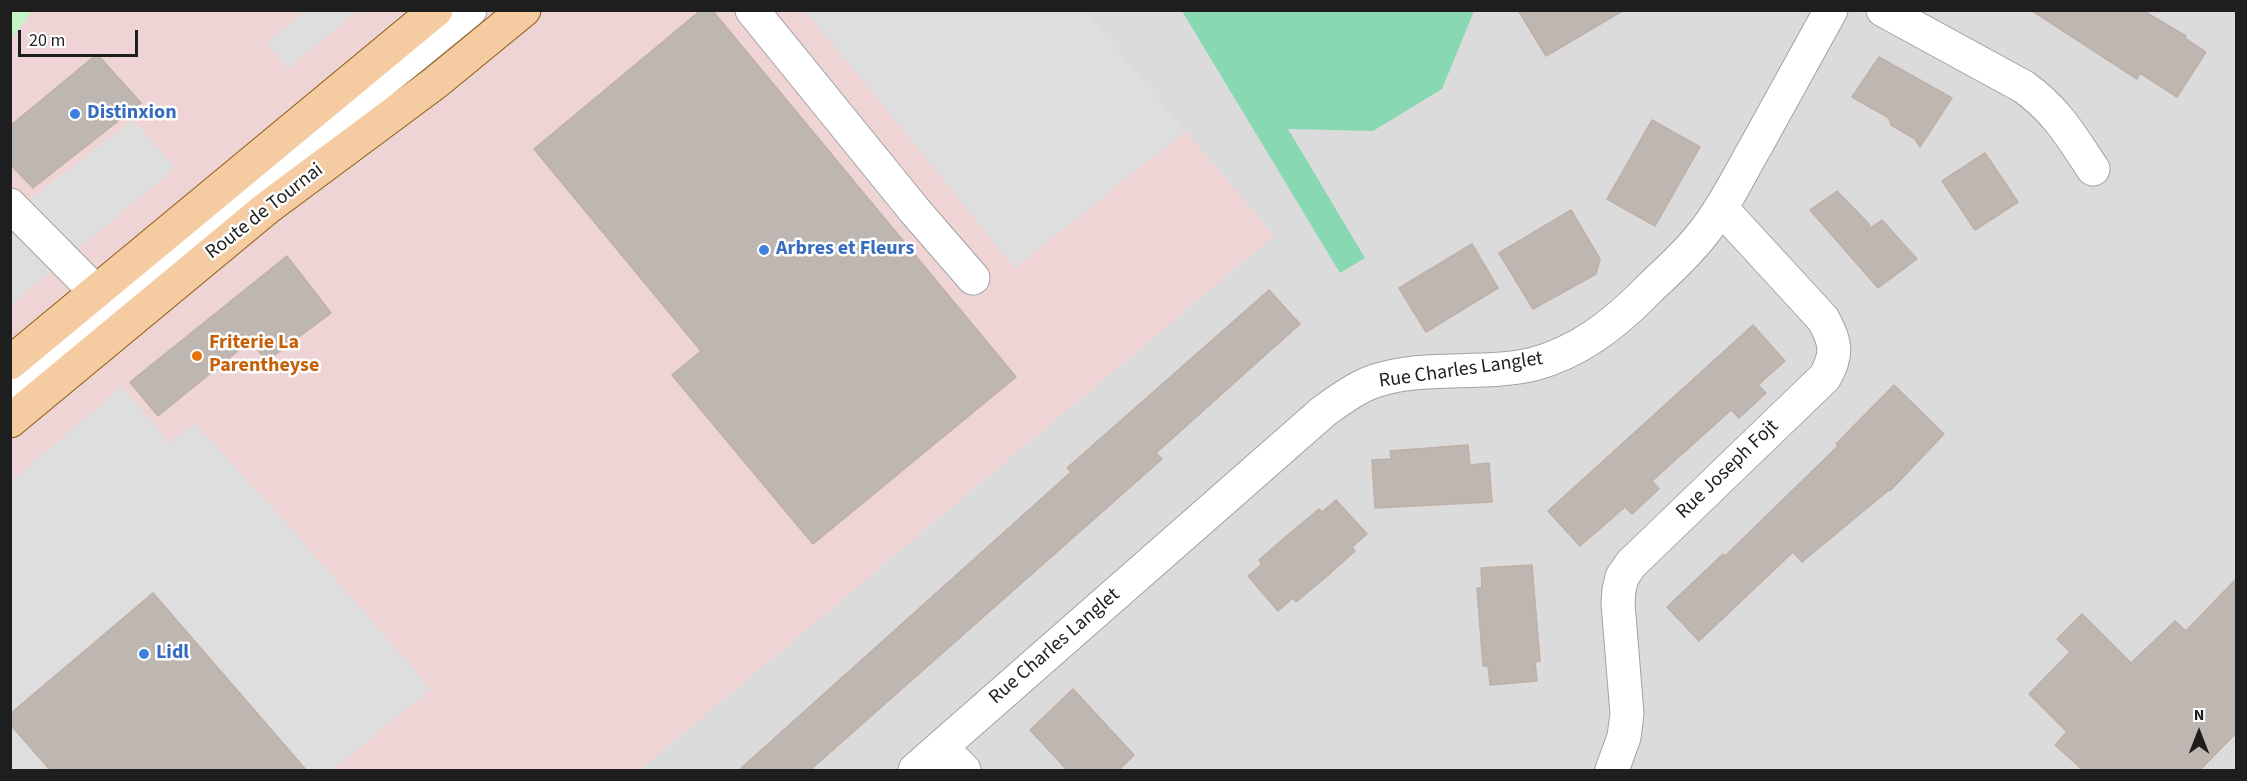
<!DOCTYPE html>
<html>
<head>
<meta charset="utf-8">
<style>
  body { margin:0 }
  #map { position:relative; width:2247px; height:781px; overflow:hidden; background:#eeeae4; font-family:"Source Sans 3",sans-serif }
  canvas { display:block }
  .frame { position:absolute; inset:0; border:12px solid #1e1e1e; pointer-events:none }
  .north { position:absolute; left:2169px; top:703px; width:60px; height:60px; -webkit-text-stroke:4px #fff; paint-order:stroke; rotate:0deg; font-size:16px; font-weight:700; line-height:24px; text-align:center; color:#1e1e1e }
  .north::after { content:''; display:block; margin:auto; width:21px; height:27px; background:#1e1e1e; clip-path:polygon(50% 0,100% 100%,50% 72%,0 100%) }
  .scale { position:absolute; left:18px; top:30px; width:120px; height:27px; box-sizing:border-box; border:3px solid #1e1e1e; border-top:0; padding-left:8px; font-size:18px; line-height:21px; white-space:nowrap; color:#1e1e1e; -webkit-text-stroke:4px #fff; paint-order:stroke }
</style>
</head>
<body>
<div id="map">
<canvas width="2247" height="781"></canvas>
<div class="frame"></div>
<div class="north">N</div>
<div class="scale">20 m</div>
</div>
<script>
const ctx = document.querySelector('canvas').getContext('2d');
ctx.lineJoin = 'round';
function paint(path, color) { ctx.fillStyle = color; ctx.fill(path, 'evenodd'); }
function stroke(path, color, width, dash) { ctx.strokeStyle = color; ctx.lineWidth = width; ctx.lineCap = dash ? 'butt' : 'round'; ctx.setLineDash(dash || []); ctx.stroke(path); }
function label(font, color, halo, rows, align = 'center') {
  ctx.font = font + ' "Source Sans 3",sans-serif'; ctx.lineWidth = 5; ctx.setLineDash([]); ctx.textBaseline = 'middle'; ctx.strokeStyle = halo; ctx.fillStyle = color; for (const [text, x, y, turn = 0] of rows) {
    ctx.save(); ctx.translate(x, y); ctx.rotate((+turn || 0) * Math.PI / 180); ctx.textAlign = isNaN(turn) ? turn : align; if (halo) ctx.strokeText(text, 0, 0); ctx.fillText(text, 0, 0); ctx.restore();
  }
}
paint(new Path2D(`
  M 1085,11 L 2236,11 L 2236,770 L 640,770 L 682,733 Z`), '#dcdbdb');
paint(new Path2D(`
  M 32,10 L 1085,11 L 1274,236 L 640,770 L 11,770 L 10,39 Z`), '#eed4d5');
paint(new Path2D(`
  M 11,10 L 32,11 L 11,39 L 10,11 Z`), '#c4f5c5');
paint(new Path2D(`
  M 1182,11 L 1474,11 L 1442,89 L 1373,131 L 1288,129 L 1365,258 L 1340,273 Z`), '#88d8b4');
paint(new Path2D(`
  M 306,10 L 357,11 L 288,69 L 267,44 Z
  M 806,11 L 1085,11 L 1185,131 L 1015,268 Z
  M 133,120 L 175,168 L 11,305 L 10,193 L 26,202 Z
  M 122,386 L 169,444 L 195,424 L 280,516 L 431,689 L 332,770 L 307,770 L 153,593 L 11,714 L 10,483 Z
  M 11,724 L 51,770 L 11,770 Z`), '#dedede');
const building = new Path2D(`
  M 701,10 L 712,10 L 1016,377 L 813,544 L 672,375 L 701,351 L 534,149 Z
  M 1518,10 L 1624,10 L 1546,56 Z
  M 2031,10 L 2142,10 L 2186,36 L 2185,38 L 2206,52 L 2177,97 L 2140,73 L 2137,79 Z
  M 97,54 L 141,103 L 33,188 L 10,164 L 10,126 Z
  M 1879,57 L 1952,98 L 1920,147 L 1915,139 L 1891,125 L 1889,118 L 1852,97 Z
  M 1652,120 L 1700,147 L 1655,226 L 1607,199 Z
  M 1985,153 L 2018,202 L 1975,230 L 1942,181 Z
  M 1837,191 L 1870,225 L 1866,231 L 1882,220 L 1917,259 L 1878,288 L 1810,210 Z
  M 1571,210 L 1600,259 L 1596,274 L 1533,309 L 1499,253 Z
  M 1472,244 L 1498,288 L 1426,332 L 1399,288 Z
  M 287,256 L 331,313 L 267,361 L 250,341 L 158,416 L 130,382 Z
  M 1269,290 L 1300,324 L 1156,453 L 1162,459 L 809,771 L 738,771 L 1071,472 L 1067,468 Z
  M 1753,325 L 1785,361 L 1758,385 L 1766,393 L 1739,418 L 1731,410 L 1652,481 L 1659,489 L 1632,514 L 1625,507 L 1580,546 L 1548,511 Z
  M 1894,385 L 1944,434 L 1890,491 L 1889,490 L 1802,562 L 1793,552 L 1699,641 L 1667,607 L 1723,554 L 1725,556 L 1838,446 L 1836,444 Z
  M 1468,445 L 1470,465 L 1489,463 L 1492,502 L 1375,508 L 1372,460 L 1391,459 L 1390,451 Z
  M 1336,500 L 1367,534 L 1352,547 L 1355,551 L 1326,577 L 1296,602 L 1293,598 L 1278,611 L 1248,576 L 1262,564 L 1259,560 L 1289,534 L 1319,509 L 1322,512 Z
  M 1532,565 L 1540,661 L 1535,662 L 1537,681 L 1490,685 L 1488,666 L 1483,666 L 1477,588 L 1482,588 L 1481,568 Z
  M 2236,579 L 2236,733 L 2199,771 L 2084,771 L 2055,745 L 2067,732 L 2029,694 L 2070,652 L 2057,639 L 2082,614 L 2131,663 L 2175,621 L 2186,631 Z
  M 153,593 L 307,771 L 51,771 L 10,724 L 10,714 Z
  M 1073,689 L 1134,755 L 1118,771 L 1068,771 L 1030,730 Z`);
paint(building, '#beb6b1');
stroke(building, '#bfb0a8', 1.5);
const minor = new Path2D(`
  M 752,10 L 915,211 L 973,278
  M 1883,10 L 2024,87 C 2057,111 2071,136 2093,169
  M 10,205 L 96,292
  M 10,389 L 180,246 L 470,10
  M 941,747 L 964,770
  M 915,770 L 1324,411 C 1338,401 1351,391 1367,384 C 1418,363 1480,377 1534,364 C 1578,352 1612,326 1644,294 C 1664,274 1687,255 1704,232 C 1725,206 1739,175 1756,146 C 1781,101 1806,56 1831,10
  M 1612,770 L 1624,737 L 1627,714 L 1618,603 L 1619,590 L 1622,577 L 1631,564 L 1825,377 C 1838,354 1836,342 1823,319 L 1721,208`);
const major = new Path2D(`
  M 10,363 L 436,10
  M 10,421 L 267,208 L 435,83 L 524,10`);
stroke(minor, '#a2a2a2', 35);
stroke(major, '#8d5a0b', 35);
stroke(minor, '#fff', 33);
stroke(major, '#f5cca2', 33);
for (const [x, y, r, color] of [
  [75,114,6,"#3f7fe0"],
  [764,250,6,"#3f7fe0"],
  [197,356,6,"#e8710a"],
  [144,654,6,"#3f7fe0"]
]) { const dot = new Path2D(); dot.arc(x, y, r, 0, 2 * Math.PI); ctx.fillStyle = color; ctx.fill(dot); stroke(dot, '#fff', 2); }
label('bold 20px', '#366cbe', '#fff', [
  ["Distinxion",87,114],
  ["Arbres et Fleurs",776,250],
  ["Lidl",156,654]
], 'left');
label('20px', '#1e1e1e', '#fff', [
  ["Route de Tournai",265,212,-38],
  ["Rue Charles Langlet",1461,371,-8],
  ["Rue Joseph Fojt",1728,470,-44],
  ["Rue Charles Langlet",1055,647,-41]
]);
label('bold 20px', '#c56008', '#fff', [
  ["Friterie La",209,344],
  ["Parentheyse",209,367]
], 'left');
</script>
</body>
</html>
